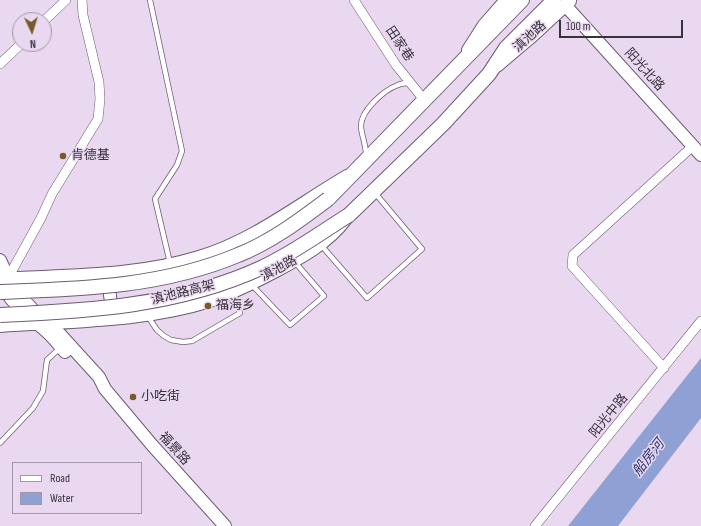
<!DOCTYPE html>
<html>
<head>
<meta charset="utf-8">
<style>
  body { margin:0 }
  #map { position:relative; width:701px; height:526px; overflow:hidden; background:#e9d8ef; font-family:"Sofia Sans Condensed",sans-serif }
  canvas { display:block }
  .legend { position:absolute; left:12px; top:462px; width:130px; height:52px; box-sizing:border-box; background:#e9d8ef; border:1px solid #a296a7; margin:0; padding:5px 7px; list-style:none; font-size:12px; color:#38323b }
  .legend li { display:flex; align-items:center; gap:8px; height:20px }
  .legend b { width:20px; border:1px solid #a296a7 }
  .north { position:absolute; left:12px; top:12px; width:40px; height:40px; box-sizing:border-box; background:#e9d8ef; border:1px solid #a296a7; border-radius:50%; rotate:176deg; font-size:11px; font-weight:700; line-height:16px; text-align:center; color:#38323b }
  .north::after { content:''; display:block; margin:auto; width:14px; height:18px; background:#78592e; clip-path:polygon(50% 0,100% 100%,50% 72%,0 100%) }
  .scale { position:absolute; left:559px; top:20px; width:124px; height:18px; box-sizing:border-box; border:2px solid #38323b; border-top:0; padding-left:5px; font-size:12px; line-height:14px; white-space:nowrap; color:#38323b; -webkit-text-stroke:3px #e9d8ef; paint-order:stroke }
</style>
</head>
<body>
<div id="map">
<canvas width="701" height="526"></canvas>
<ul class="legend">
<li><b style="height:5px;background:#fff"></b>Road</li>
<li><b style="height:11px;background:#8fa0d5"></b>Water</li>
</ul>
<div class="north">N</div>
<div class="scale">100 m</div>
</div>
<script>
const ctx = document.querySelector('canvas').getContext('2d');
ctx.lineJoin = 'round';
function paint(path, color) { ctx.fillStyle = color; ctx.fill(path, 'evenodd'); }
function stroke(path, color, width, dash) { ctx.strokeStyle = color; ctx.lineWidth = width; ctx.lineCap = dash ? 'butt' : 'round'; ctx.setLineDash(dash || []); ctx.stroke(path); }
function label(font, color, halo, rows, align = 'center') {
  ctx.font = font + ' "Sofia Sans Condensed","Noto Sans SC",sans-serif'; ctx.lineWidth = 3; ctx.setLineDash([]); ctx.textBaseline = 'middle'; ctx.strokeStyle = halo; ctx.fillStyle = color; for (const [text, x, y, turn = 0] of rows) {
    ctx.save(); ctx.translate(x, y); ctx.rotate((+turn || 0) * Math.PI / 180); ctx.textAlign = isNaN(turn) ? turn : align; if (halo) ctx.strokeText(text, 0, 0); ctx.fillText(text, 0, 0); ctx.restore();
  }
}
paint(new Path2D(`
  M 701,358 L 701,418 L 618,526 L 568,526 Z`), '#8fa0d5');
const lane = new Path2D(`
  M 150,0 L 182,151 L 177,165 L 155,199 L 170,263
  M 366,155 C 366,145 362,137 361,127 C 360,111 384,90 398,85 C 402,83 406,83 410,83
  M 321,245 L 367,298 L 422,249 L 375,193
  M 251,284 L 290,325 L 324,296 L 294,261
  M 147,315 L 157,330 L 164,336 L 171,340 L 183,342 L 192,341 L 240,313 L 234,293
  M 0,443 L 33,408 L 43,391 L 47,360 L 60,348`);
const street = new Path2D(`
  M 354,0 L 396,65 L 425,101
  M 44,21 L 66,0
  M 0,64 L 21,44
  M 8,278 L 41,218 L 52,194 L 98,119 L 100,99 L 99,82 L 83,15 L 82,0
  M 664,368 L 572,266 L 573,255 L 693,146
  M 535,526 L 701,321`);
const secondary = new Path2D(`
  M 565,5 L 701,155
  M 468,50 L 484,25 L 506,0
  M 497,66 L 530,38 L 570,1
  M 0,260 L 11,284 L 19,295 L 37,314 L 48,321 L 99,377 L 105,389 L 152,445 L 225,526
  M 115,278 C 107,290 109,303 118,313
  M 0,279 C 66,275 134,277 199,257 C 253,241 299,204 347,176
  M 3,286 C 12,305 30,317 46,331 C 53,337 59,345 65,352
  M 0,326 C 70,321 143,322 210,301 C 233,293 255,282 276,271 C 302,257 328,243 346,219`);
const primary = new Path2D(`
  M 328,199 L 522,0
  M 349,215 L 443,124 L 489,74 L 506,48 L 554,0`);
stroke(lane, '#6c5d71', 6);
stroke(street, '#6c5d71', 10);
stroke(secondary, '#6c5d71', 14);
stroke(primary, '#6c5d71', 16);
stroke(lane, '#fff', 4.5);
stroke(street, '#fff', 9);
stroke(secondary, '#fff', 12);
stroke(primary, '#fff', 14);
const primaryBridge = new Path2D(`
  M 0,292 C 81,289 162,287 238,255 C 271,242 300,220 328,199
  M 0,315 C 89,311 178,306 261,268 C 292,254 320,233 349,215`);
stroke(primaryBridge, '#6c5d71', 16, []);
stroke(primaryBridge, '#fff', 14);
for (const [x, y, r, color] of [
  [63,156,4,"#78592e"],
  [208,306,4,"#78592e"],
  [133,397,4,"#78592e"]
]) { const dot = new Path2D(); dot.arc(x, y, r, 0, 2 * Math.PI); ctx.fillStyle = color; ctx.fill(dot); stroke(dot, '#e9d8ef', 1.5); }
label('13px', '#38323b', '#e9d8ef', [
  ["滇池路",530,37,-42],
  ["田家巷",399,44,56],
  ["阳光北路",644,70,48],
  ["滇池路",279,269,-28],
  ["滇池路高架",183,293,-14],
  ["阳光中路",609,416,-51],
  ["福景路",174,449,48]
]);
label('13px', '#38323b', '#e9d8ef', [
  ["肯德基",71,156],
  ["福海乡",216,306],
  ["小吃街",141,397]
], 'left');
label('italic 14px', '#23306f', '#e9d8ef', [
  ["船房河",649,458,-52]
]);
</script>
</body>
</html>
